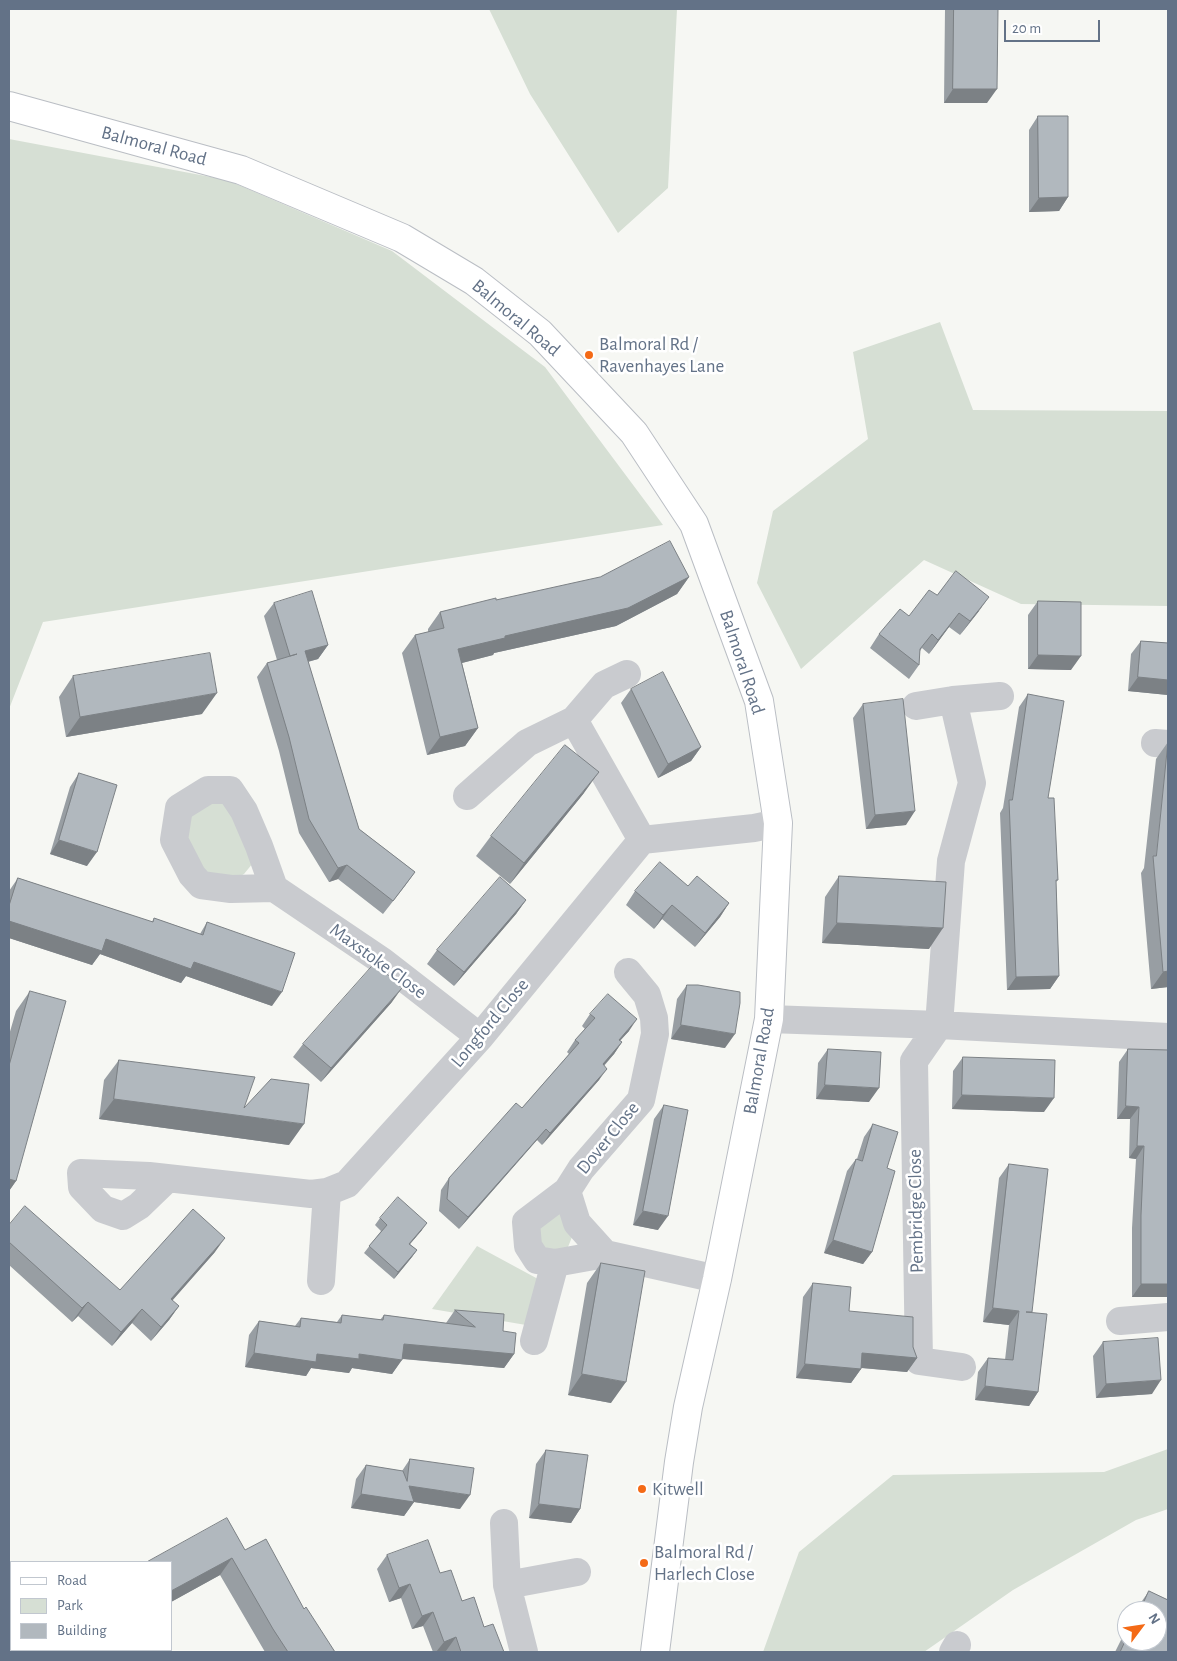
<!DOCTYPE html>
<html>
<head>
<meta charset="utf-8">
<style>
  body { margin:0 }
  #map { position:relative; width:1177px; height:1661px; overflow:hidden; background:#f6f7f3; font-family:"Alegreya Sans",sans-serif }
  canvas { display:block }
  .frame { position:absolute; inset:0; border:10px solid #637287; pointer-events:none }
  .legend { position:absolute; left:10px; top:1561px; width:162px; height:90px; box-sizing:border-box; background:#fff; border:1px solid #c1c7cf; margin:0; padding:6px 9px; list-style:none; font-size:15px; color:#637287 }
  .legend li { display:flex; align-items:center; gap:10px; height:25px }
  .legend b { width:25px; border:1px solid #c1c7cf }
  .north { position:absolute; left:1117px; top:1601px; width:50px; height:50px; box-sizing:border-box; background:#fff; border:1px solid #c1c7cf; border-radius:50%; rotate:59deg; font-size:14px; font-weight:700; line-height:20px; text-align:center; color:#637287 }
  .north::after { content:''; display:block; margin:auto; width:18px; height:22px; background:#f46a16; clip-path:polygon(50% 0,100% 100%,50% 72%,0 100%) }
  .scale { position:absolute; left:1004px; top:20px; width:96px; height:22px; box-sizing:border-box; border:2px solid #637287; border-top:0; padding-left:6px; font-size:15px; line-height:18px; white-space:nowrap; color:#637287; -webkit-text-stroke:4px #fff; paint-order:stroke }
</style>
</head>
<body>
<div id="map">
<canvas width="1177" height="1661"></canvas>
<div class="frame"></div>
<ul class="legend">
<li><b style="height:6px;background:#fff"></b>Road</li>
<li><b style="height:14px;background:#d6dfd4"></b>Park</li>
<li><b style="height:14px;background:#b1b8be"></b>Building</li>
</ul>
<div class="north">N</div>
<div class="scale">20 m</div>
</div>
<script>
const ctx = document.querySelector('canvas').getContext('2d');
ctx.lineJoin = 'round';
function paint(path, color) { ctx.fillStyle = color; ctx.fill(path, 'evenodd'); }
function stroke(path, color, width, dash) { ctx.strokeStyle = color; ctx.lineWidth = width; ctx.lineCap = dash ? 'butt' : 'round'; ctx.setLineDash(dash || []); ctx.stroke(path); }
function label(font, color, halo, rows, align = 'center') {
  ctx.font = font + ' "Alegreya Sans",sans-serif'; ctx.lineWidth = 5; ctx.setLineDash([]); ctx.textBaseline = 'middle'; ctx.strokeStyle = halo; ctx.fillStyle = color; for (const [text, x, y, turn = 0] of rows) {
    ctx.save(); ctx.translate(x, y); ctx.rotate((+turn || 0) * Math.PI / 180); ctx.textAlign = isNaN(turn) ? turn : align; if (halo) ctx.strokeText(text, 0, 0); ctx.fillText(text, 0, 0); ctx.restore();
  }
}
paint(new Path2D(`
  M 489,9 L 677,9 L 668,188 L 618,233 L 530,94 Z
  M 9,139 L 227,180 L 392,251 L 545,367 L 663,525 L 43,622 L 9,709 Z
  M 940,322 L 973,410 L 1168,411 L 1168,606 L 1021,604 L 924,560 L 801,669 L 757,583 L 773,511 L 868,439 L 853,352 Z
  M 224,801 L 242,828 L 253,863 L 244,874 L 232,881 L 206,876 L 184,849 C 186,832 186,813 204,804 C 209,801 218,802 224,801 Z
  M 546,1214 L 563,1214 L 574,1232 L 568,1247 L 552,1256 L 536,1244 L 532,1225 Z
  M 477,1246 L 538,1279 L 526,1325 L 432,1309 Z
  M 1168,1449 L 1168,1509 L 1136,1520 L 1013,1590 L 924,1652 L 763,1652 L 799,1552 L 893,1475 L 1104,1472 Z`), '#d6dfd4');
const secondary = new Path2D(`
  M 9,106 L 241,170 L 402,238 L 474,281 L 540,333 L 634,433 L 694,524 L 759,701 L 778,823 L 769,1019 L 717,1279 L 688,1407 L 679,1462 L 655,1652`);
stroke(secondary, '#babec4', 30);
stroke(new Path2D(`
  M 953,700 L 1000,696
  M 916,706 L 953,700 L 972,783 L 951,861 L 939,1025 L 914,1061 L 919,1361 L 962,1367
  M 574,720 L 642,840
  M 1155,743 L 1168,744
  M 467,796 L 527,743 L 574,720 L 604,685 L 627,674
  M 274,888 L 259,846 L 244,811 L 230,790 L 208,790 L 179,808 L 174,840 L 192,875 L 201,885 L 231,889 L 274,888 L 382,961 L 480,1037
  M 769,1019 L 939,1025 L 1168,1037
  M 167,1179 L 139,1206 L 123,1216 L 103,1209 L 82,1187 L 81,1173 L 149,1176 L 311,1194 L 327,1192 L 347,1184 L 480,1037 L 642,840 L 754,828 L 778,823
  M 567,1191 L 581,1169 L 641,1100 L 655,1034 L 654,1018 L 647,995 L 628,972
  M 567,1191 L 577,1223 L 605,1254 L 555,1263 L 537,1260 L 528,1246 L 526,1222 Z
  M 605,1254 L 717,1279
  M 321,1281 L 327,1192
  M 1120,1321 L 1168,1317
  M 534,1341 L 555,1263
  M 504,1523 L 507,1585 L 524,1652
  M 507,1585 L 577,1572
  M 953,1652 L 957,1645`), '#c9cbcf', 28);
stroke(secondary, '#fff', 28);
paint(new Path2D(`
  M 945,9 L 998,9 L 987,103 L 944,103 Z
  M 1038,116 L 1068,197 L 1059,211 L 1029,212 L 1029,130 Z
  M 689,577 L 677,594 L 616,626 L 494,653 L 493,655 L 462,663 L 478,728 L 465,746 L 427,755 L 402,653 L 415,635 L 428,632 L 428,629 L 440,612 L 496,600 Z
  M 937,595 L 979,611 L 960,635 L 949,627 L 929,654 L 922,648 L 920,651 L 919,665 L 909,679 L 870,648 L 879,634 L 909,616 Z
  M 1038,601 L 1071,670 L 1028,669 L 1028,615 Z
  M 274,603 L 328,645 L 318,659 L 308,662 L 359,829 L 415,872 L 405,886 L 383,914 L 338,879 L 329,882 L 299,833 L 279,751 L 257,677 L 267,663 L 277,660 L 264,616 Z
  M 1141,641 L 1168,643 L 1168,695 L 1128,691 L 1131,654 Z
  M 73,676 L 202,714 L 66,737 L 59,697 Z
  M 631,689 L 701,747 L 691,761 L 658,778 L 621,703 Z
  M 1028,694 L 1048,798 L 1058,880 L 1056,882 L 1059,976 L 1050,989 L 1007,990 L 1000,813 L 1003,808 L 1019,707 Z
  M 863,704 L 906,825 L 866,829 L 853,718 Z
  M 1168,742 L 1168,987 L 1151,989 L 1141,873 L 1144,868 L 1156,759 Z
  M 79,773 L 87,866 L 50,854 L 70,787 Z
  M 584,793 L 510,884 L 476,856 L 491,836 Z
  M 839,876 L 929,949 L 822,943 L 825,897 Z
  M 18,878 L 152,922 L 154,918 L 200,934 L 207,922 L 272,1006 L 186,976 L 181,983 L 100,954 L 92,965 L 9,938 L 9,891 Z
  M 688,886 L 729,903 L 720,917 L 695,947 L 662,919 L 654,929 L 626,905 L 635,891 Z
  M 526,900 L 516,914 L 454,986 L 427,964 L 437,950 Z
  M 687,985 L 725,1048 L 671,1039 L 677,999 Z
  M 30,991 L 16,1181 L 9,1191 L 9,1035 L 16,1011 Z
  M 392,1002 L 321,1082 L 293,1057 L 303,1044 Z
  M 590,1014 L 629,1031 L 620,1041 L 622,1042 L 614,1054 L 604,1066 L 599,1080 L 542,1145 L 537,1140 L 459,1229 L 439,1211 L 441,1190 L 449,1178 L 522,1108 L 569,1054 L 567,1052 L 575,1040 L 585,1029 L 582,1026 Z
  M 828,1049 L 869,1102 L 816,1099 L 818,1063 Z
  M 1128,1049 L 1168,1050 L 1168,1297 L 1132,1297 L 1132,1228 L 1136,1159 L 1129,1158 L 1130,1119 L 1117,1119 L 1119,1062 Z
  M 963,1057 L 1044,1112 L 952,1109 L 953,1071 Z
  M 119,1060 L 244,1108 L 289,1145 L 99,1119 L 104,1080 Z
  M 664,1105 L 658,1230 L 633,1225 L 654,1119 Z
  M 873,1124 L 887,1168 L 872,1252 L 863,1264 L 824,1253 L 847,1171 L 856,1159 L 857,1159 L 864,1137 Z
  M 1009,1164 L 1032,1312 L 1038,1392 L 1029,1406 L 975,1400 L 978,1372 L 988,1358 L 1005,1360 L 1009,1325 L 983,1322 L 999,1178 Z
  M 380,1218 L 422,1230 L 410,1244 L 417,1250 L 412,1257 L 394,1279 L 364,1253 L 381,1231 L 375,1225 Z
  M 9,1225 L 120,1290 L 215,1252 L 172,1301 L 179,1306 L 169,1320 L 151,1341 L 132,1323 L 112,1346 L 78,1316 L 72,1322 L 9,1265 Z
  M 601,1263 L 611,1403 L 568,1395 L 587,1283 Z
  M 813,1283 L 849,1311 L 913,1347 L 917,1358 L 907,1372 L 861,1368 L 861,1369 L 851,1383 L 796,1378 L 803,1297 Z
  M 455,1310 L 503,1331 L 514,1354 L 504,1368 L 402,1359 L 392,1374 L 352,1368 L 349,1373 L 311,1368 L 306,1376 L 245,1367 L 249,1335 L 259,1321 L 295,1326 L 301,1318 L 337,1322 L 342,1315 L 380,1320 L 384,1315 L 446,1323 Z
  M 1103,1342 L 1152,1394 L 1096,1398 L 1093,1356 Z
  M 546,1450 L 580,1509 L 571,1523 L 529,1518 L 536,1464 Z
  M 410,1459 L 460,1509 L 414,1502 L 404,1516 L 351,1508 L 356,1479 L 366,1465 L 402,1471 Z
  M 245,1550 L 304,1609 L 335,1652 L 265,1652 L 220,1575 L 171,1602 L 171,1562 Z
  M 387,1555 L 440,1573 L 484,1627 L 504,1652 L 447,1652 L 446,1651 L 443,1652 L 433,1652 L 423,1626 L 412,1629 L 401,1598 L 389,1602 L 377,1569 Z
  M 1149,1591 L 1168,1600 L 1168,1652 L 1115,1652 L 1127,1628 L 1127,1641 L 1157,1641 L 1157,1611 L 1135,1611 Z`), '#989ea3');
paint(new Path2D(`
  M 953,89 L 997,89 L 987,103 L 944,103 Z
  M 1068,197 L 1059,211 L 1029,212 L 1039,198 Z
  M 689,577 L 677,594 L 616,626 L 494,653 L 493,655 L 446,667 L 458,649 L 505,636 Z
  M 989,597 L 979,611 L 960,635 L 970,621 Z
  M 959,613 L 949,627 L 929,654 L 938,640 Z
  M 328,645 L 318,659 L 295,665 L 305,651 Z
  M 1038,655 L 1081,656 L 1071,670 L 1028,669 Z
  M 1138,677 L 1168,680 L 1168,695 L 1128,691 Z
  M 217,693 L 202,714 L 66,737 L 80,717 Z
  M 478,728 L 465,746 L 427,755 L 440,737 Z
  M 701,747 L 691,761 L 658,778 L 668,764 Z
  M 599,772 L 584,793 L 510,884 L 524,863 Z
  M 915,811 L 906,825 L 866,829 L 875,815 Z
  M 59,840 L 97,852 L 87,866 L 50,854 Z
  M 347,865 L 338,879 L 329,882 L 338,868 Z
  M 526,900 L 516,914 L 454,986 L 464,972 Z
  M 729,903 L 720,917 L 695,947 L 705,933 Z
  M 672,905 L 662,919 L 654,929 L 663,915 Z
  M 9,921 L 106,939 L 194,962 L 282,992 L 272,1006 L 186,976 L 181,983 L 100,954 L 92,965 L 9,938 Z
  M 837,923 L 943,928 L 929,949 L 822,943 Z
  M 1168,971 L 1168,987 L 1151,989 L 1163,972 Z
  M 1059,976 L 1050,989 L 1007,990 L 1016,977 Z
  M 402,988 L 392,1002 L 321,1082 L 331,1068 Z
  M 637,1019 L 629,1031 L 610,1051 L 619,1040 Z
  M 681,1025 L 735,1034 L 725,1048 L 671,1039 Z
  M 622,1042 L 614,1054 L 594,1076 L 603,1064 Z
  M 607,1069 L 599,1080 L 542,1145 L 550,1133 Z
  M 825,1085 L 879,1088 L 869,1102 L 816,1099 Z
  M 962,1095 L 1054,1098 L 1044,1112 L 952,1109 Z
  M 114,1099 L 304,1124 L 289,1145 L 99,1119 Z
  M 1126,1106 L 1139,1107 L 1130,1119 L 1117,1119 Z
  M 546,1129 L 537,1140 L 459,1229 L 468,1217 Z
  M 1137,1146 L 1144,1146 L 1136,1159 L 1129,1158 Z
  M 9,1179 L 16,1181 L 9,1191 Z
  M 643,1211 L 668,1216 L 658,1230 L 633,1225 Z
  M 427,1223 L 422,1230 L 404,1251 L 409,1244 Z
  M 225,1238 L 215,1252 L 161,1313 L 171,1299 Z
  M 833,1240 L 872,1252 L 863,1264 L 824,1253 Z
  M 417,1250 L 412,1257 L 394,1279 L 398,1272 Z
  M 1141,1284 L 1168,1284 L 1168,1297 L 1132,1297 Z
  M 88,1302 L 78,1316 L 72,1322 L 82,1308 Z
  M 179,1306 L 169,1320 L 151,1341 L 161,1327 Z
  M 993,1308 L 1019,1311 L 1009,1325 L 983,1322 Z
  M 142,1309 L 132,1323 L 112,1346 L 121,1332 Z
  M 404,1344 L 514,1354 L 504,1368 L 394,1358 Z
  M 254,1353 L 359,1354 L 402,1360 L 392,1374 L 352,1368 L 349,1373 L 311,1368 L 306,1376 L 245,1367 Z
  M 862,1353 L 917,1358 L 907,1372 L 852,1367 Z
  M 805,1364 L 861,1369 L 851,1383 L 796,1378 Z
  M 582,1374 L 626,1382 L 611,1403 L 568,1395 Z
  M 1161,1380 L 1152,1394 L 1096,1398 L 1106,1384 Z
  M 985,1386 L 1038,1392 L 1029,1406 L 975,1400 Z
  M 409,1486 L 470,1495 L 460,1509 L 414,1502 L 404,1516 L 351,1508 L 361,1494 Z
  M 539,1504 L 580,1509 L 571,1523 L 529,1518 Z
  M 232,1558 L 220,1575 L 171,1602 L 171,1591 Z
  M 410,1584 L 401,1598 L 389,1602 L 399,1588 Z
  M 433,1612 L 423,1626 L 412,1629 L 422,1616 Z
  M 456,1637 L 446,1651 L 443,1652 L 436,1652 L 444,1642 Z`), '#7c8185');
const building = new Path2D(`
  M 954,9 L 998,9 L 997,89 L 953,89 Z
  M 1038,116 L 1068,116 L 1068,197 L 1039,198 Z
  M 670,541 L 689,577 L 628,608 L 505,636 L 505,638 L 458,649 L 478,728 L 440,737 L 415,635 L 444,628 L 440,612 L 496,598 L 496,600 L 600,577 Z
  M 956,571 L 989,597 L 970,621 L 959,613 L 938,640 L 932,634 L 920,649 L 919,665 L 879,634 L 900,609 L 909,616 L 929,590 L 937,595 Z
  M 312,591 L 328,645 L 305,651 L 359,829 L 415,872 L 393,901 L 347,865 L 338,868 L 309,819 L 289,737 L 267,663 L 297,654 L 290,656 L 274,603 Z
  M 1038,601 L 1081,602 L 1081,656 L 1038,655 Z
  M 1141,641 L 1168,643 L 1168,680 L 1138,677 Z
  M 210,653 L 217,693 L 80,717 L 73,676 Z
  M 663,672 L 701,747 L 668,764 L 631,689 Z
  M 1028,694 L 1064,701 L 1048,798 L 1054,798 L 1058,880 L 1056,880 L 1059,976 L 1016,977 L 1009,800 L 1012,800 Z
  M 903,699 L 915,811 L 875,815 L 863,704 Z
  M 1168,742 L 1168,971 L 1163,972 L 1153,856 L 1156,856 Z
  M 565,745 L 599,772 L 524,863 L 491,836 Z
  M 79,773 L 117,785 L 97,852 L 59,840 Z
  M 660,862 L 688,886 L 697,876 L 729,903 L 705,933 L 672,905 L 663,915 L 635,891 Z
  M 839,876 L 946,882 L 943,928 L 837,923 Z
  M 500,877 L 526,900 L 464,972 L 437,950 Z
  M 18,878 L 153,922 L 154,918 L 203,935 L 207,922 L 295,953 L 282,992 L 194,962 L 191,969 L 106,939 L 102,951 L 9,921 L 9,906 Z
  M 375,963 L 402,988 L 331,1068 L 303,1044 Z
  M 687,985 L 698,985 L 740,992 L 740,1003 L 735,1034 L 681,1025 Z
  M 30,991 L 66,1001 L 16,1181 L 9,1179 L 9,1066 Z
  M 608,994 L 637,1019 L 619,1040 L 622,1042 L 603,1064 L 607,1069 L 550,1133 L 546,1129 L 468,1217 L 447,1199 L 449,1178 L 516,1103 L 522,1108 L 579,1043 L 575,1040 L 595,1018 L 590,1014 Z
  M 828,1049 L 881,1052 L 879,1088 L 825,1085 Z
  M 1128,1049 L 1168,1050 L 1168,1284 L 1141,1284 L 1141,1215 L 1144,1146 L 1137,1146 L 1139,1107 L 1126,1106 Z
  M 963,1057 L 1055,1060 L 1054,1098 L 962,1095 Z
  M 119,1060 L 255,1077 L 244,1108 L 271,1079 L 309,1084 L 304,1124 L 114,1099 Z
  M 664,1105 L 688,1110 L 668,1216 L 643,1211 Z
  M 873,1124 L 898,1132 L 887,1168 L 895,1171 L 872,1252 L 833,1240 L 856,1159 L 862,1161 Z
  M 1009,1164 L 1048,1169 L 1032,1312 L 1026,1312 L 1047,1314 L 1038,1392 L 985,1386 L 988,1358 L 1013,1360 L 1019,1311 L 993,1308 Z
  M 398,1197 L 427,1223 L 409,1244 L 417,1250 L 398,1272 L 369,1246 L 387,1225 L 380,1218 Z
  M 25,1206 L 120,1290 L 193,1209 L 225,1238 L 171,1299 L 179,1306 L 161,1327 L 142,1309 L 121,1332 L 88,1302 L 82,1308 L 9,1242 L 9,1225 Z
  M 601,1263 L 645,1271 L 626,1382 L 582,1374 Z
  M 813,1283 L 851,1287 L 849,1311 L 913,1317 L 913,1347 L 917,1358 L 862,1353 L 861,1369 L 805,1364 Z
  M 455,1310 L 504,1314 L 503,1331 L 516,1333 L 514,1354 L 404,1344 L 402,1360 L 359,1354 L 359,1359 L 317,1354 L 316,1362 L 254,1353 L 259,1321 L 300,1327 L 301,1318 L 341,1323 L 342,1315 L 383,1320 L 384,1315 L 475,1327 Z
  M 1158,1338 L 1161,1380 L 1106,1384 L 1103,1342 Z
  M 546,1450 L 588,1455 L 580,1509 L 539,1504 Z
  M 410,1459 L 474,1468 L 470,1495 L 409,1486 L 414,1502 L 361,1494 L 366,1465 L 403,1471 L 407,1481 Z
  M 227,1518 L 245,1550 L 266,1539 L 304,1609 L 306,1607 L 335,1652 L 288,1652 L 273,1629 L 232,1558 L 171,1591 L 171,1562 L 147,1562 Z
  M 428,1540 L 440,1573 L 451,1570 L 462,1601 L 474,1597 L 484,1627 L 493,1624 L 504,1652 L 461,1652 L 456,1637 L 444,1642 L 433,1612 L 422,1616 L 410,1584 L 399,1588 L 387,1555 Z
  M 1149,1591 L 1168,1600 L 1168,1652 L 1120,1652 L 1127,1637 L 1127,1641 L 1157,1641 L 1157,1611 L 1140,1611 Z
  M 35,1650 L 94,1650 L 91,1652 L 33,1652 Z`);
paint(building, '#b1b8be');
stroke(building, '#7c8185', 1);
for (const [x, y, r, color] of [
  [589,355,5,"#f46a16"],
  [642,1489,5,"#f46a16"],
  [644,1563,5,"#f46a16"]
]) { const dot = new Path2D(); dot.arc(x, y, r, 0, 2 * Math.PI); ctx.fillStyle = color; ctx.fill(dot); stroke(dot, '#fff', 2); }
label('19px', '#637287', '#fff', [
  ["Balmoral Road",154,146,15],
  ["Balmoral Road",516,318,40],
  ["Balmoral Road",742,662,72],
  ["Maxstoke Close",378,961,36],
  ["Longford Close",490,1023,-50],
  ["Balmoral Road",759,1061,-80],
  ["Dover Close",608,1138,-51],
  ["Pembridge Close",916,1211,-91]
]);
label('19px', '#637287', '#fff', [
  ["Balmoral Rd /",599,344],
  ["Ravenhayes Lane",599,366],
  ["Kitwell",652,1489],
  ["Balmoral Rd /",654,1552],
  ["Harlech Close",654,1574]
], 'left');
</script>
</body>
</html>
